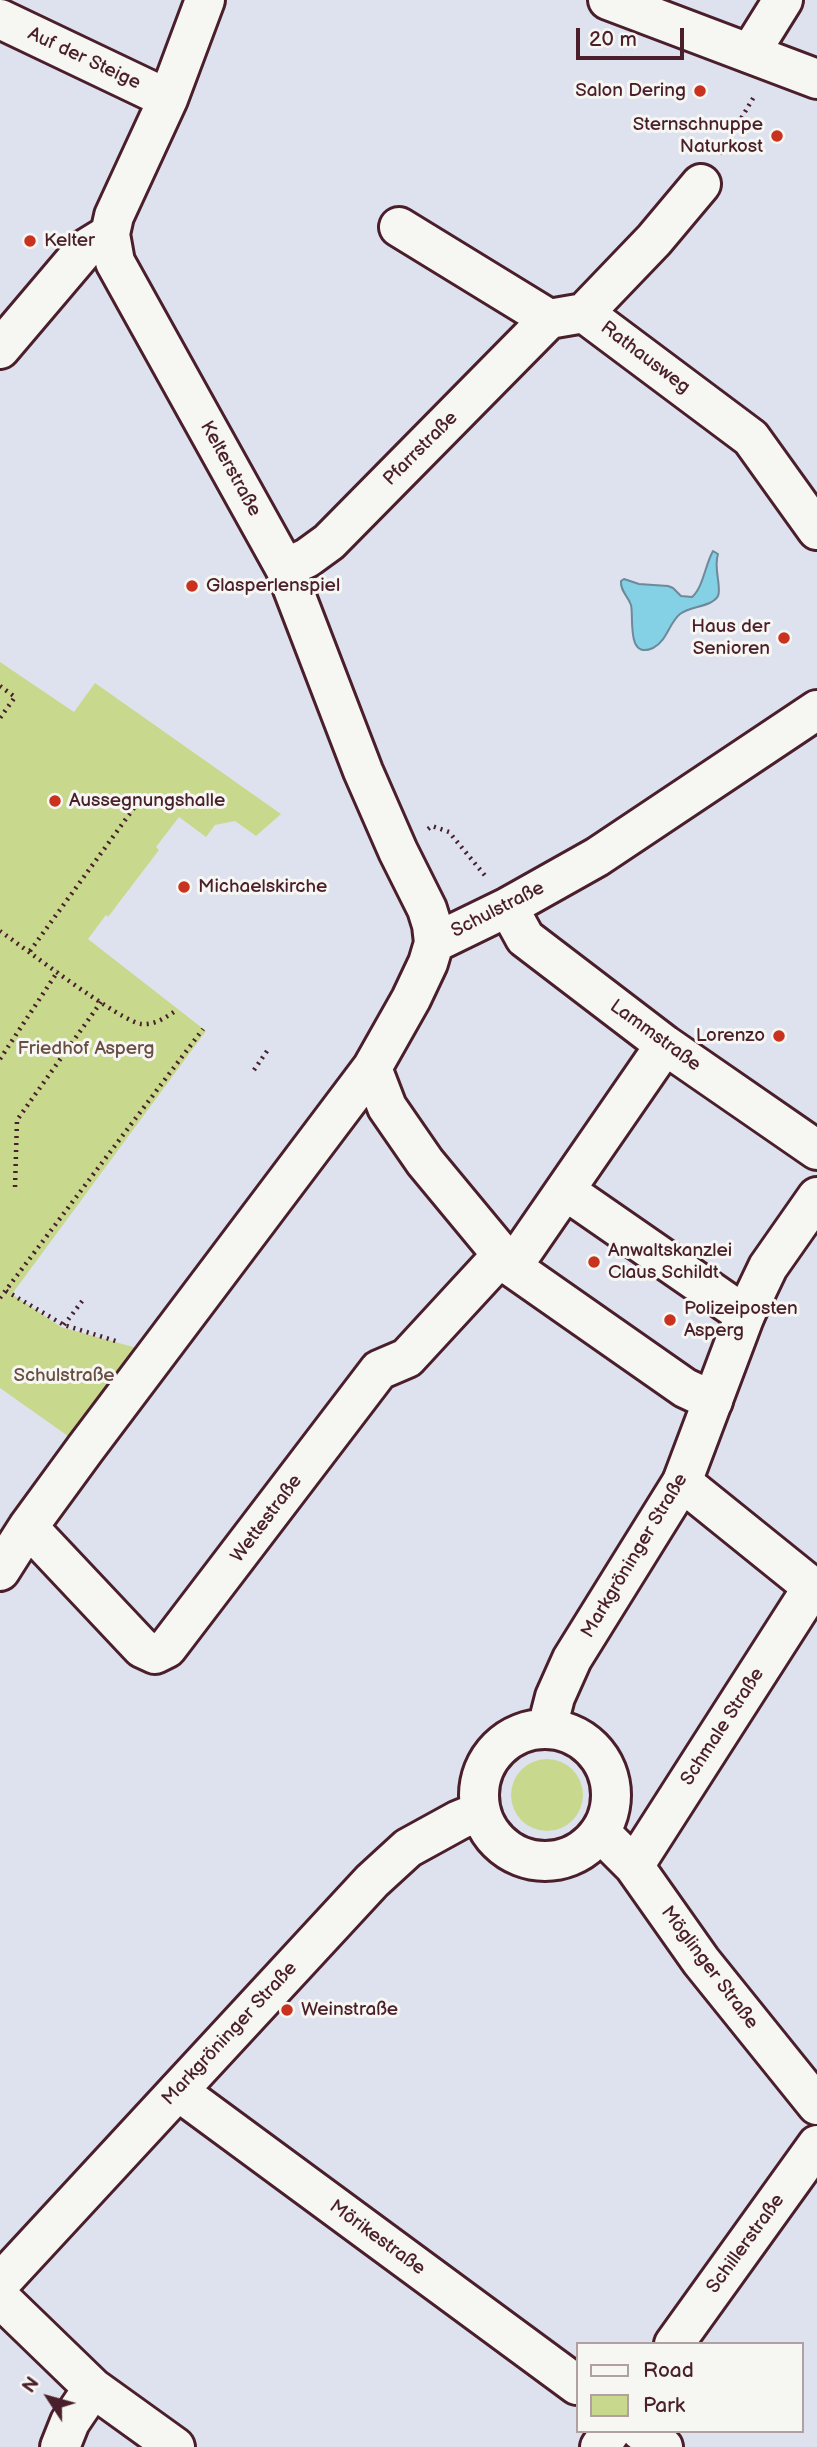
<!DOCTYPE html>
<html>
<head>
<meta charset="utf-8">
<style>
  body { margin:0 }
  #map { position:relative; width:817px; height:2447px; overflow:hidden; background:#dee2ee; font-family:"Balsamiq Sans",sans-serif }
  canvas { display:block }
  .legend { position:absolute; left:576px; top:2342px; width:228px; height:91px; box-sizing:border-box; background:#f6f6f2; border:2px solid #b1a0a2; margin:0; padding:9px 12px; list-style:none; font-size:21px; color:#4a1f2b }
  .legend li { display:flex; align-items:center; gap:14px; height:35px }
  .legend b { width:35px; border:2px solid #b1a0a2 }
  .north { position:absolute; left:14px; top:2363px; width:70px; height:70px; -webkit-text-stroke:5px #f6f6f2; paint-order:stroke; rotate:306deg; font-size:19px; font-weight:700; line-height:28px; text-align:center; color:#4a1f2b }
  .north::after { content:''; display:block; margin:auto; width:24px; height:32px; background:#4a1f2b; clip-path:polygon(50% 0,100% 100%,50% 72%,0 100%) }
  .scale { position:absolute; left:576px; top:28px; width:108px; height:32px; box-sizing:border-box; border:4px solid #4a1f2b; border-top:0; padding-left:9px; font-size:21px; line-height:24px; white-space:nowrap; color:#4a1f2b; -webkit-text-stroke:5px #f6f6f2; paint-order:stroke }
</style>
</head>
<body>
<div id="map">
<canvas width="817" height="2447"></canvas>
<ul class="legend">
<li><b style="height:9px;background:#f6f6f2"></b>Road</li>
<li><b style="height:19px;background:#c8d98d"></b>Park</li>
</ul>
<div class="north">N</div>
<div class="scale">20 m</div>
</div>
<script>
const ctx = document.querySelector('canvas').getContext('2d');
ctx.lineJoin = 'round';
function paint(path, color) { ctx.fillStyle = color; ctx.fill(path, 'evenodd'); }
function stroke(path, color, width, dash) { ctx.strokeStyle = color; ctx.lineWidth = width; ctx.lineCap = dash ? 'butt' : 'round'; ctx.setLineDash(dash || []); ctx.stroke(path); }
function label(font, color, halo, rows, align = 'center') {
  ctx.font = font + ' "Balsamiq Sans",sans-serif'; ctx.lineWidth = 6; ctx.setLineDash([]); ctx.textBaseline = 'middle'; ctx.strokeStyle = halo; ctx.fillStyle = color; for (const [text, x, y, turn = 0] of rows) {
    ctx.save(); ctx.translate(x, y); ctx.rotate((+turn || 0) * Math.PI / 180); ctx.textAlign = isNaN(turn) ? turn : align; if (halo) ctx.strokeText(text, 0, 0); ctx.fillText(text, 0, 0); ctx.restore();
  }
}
paint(new Path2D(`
  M 0,662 L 74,712 L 95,683 L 281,814 L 256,836 L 235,821 L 215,825 L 206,837 L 179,817 L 156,847 L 159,850 L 108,917 L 106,915 L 88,939 L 206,1031 L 12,1294 L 61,1327 L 144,1350 L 75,1441 L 0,1388 Z
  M511 1795a36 36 0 1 1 72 0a36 36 0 1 1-72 0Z`), '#c8d98d');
const water = new Path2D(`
  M 713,551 L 718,554 C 713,568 722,587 718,596 C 712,607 690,606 680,614 C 669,623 667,641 653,648 C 626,660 634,617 631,605 C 628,596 620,591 621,581 L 624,579 L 639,584 L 668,586 L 673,588 L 681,596 L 692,597 C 703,588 705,565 713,551 Z`);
paint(water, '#84d0e4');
stroke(water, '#6d899a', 2);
const minor = new Path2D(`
  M 0,19 L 168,99
  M 750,53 L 783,0
  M 399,227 L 549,319 L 584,313 L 751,438 L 817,530
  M 584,313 L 654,240 L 701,184
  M 0,349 L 84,250 L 110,234
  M 285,568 L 307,558 L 329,542 L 549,319
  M 508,907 L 525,938 L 665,1045 L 817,1150
  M 434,943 L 508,907 L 597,857 L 817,710
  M 372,1068 L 387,1107 L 425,1162 L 512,1267 L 685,1388 L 713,1401
  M 566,1191 L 745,1315
  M 512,1267 L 665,1045
  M 682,1482 L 817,1591
  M 28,1527 L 142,1648 L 155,1654 L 167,1648 L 379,1370 L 407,1358 L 502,1255
  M 0,1571 L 28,1527 L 85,1449 L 372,1068 L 411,999 L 428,963 L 434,943 L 432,925 L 427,909 L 398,851 L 363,771 L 285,568 L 115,262 L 110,234 L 114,216 L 168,99 L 205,0
  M 600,1832 L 634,1866 L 701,1961 L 817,2105
  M 634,1866 L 812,1588
  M 178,2091 L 577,2385
  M 0,2298 L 93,2388 L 175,2447
  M 674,2344 L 817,2145
  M 641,2431 L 663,2447
  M 60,2447 L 70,2422 L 93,2388
  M 600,2447 L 611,2431`);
const major = new Path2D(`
  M 608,0 L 817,79
  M 547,1728 L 555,1697 L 572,1659 L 682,1482 L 745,1315 L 768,1267 L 817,1197
  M479 1795a66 66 0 1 1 132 0a66 66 0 1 1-132 0Z
  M 0,2283 L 372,1881 L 408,1848 L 459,1820 L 481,1811`);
stroke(minor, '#4a1f2b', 44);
stroke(major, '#4a1f2b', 44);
stroke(new Path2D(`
  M 720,154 L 755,95
  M 0,686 L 15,697 L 0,718
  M 428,829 L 432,826 L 449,832 L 487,878
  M 0,931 C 23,947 122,1023 142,1024 C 156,1025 166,1017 177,1010
  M 30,951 L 139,801
  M 0,1059 L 58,971
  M 254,1070 L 267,1051
  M 15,1187 L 17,1120 L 101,1002
  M 6,1291 L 64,1325 L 119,1342
  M 0,1298 L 203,1029
  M 64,1325 L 83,1300`), '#4a1f2b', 4.5, [2, 5]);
stroke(minor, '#f6f6f2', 38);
stroke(major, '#f6f6f2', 38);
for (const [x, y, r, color] of [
  [700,91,7,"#c8321e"],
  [777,136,7,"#c8321e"],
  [30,241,7,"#c8321e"],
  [192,586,7,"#c8321e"],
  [784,638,7,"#c8321e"],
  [55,801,7,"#c8321e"],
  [184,887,7,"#c8321e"],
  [779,1036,7,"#c8321e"],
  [594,1262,7,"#c8321e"],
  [670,1320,7,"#c8321e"],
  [287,2010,7,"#c8321e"]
]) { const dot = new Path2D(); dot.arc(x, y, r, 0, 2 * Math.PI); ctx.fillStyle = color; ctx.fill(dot); stroke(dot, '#f6f6f2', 2.5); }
label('19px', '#4a1f2b', '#f6f6f2', [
  ["Auf der Steige",84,59,25],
  ["Rathausweg",645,358,37],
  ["Pfarrstraße",421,449,-45],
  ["Kelterstraße",230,469,61],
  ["Schulstraße",498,910,-27],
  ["Lammstraße",655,1036,36],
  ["Wettestraße",267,1519,-53],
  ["Markgröninger Straße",635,1556,-59],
  ["Schmale Straße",723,1727,-57],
  ["Möglinger Straße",709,1968,53],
  ["Markgröninger Straße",230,2034,-47],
  ["Mörikestraße",377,2238,36],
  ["Schillerstraße",746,2244,-54]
]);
label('19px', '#4a1f2b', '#f6f6f2', [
  ["Salon Dering",686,91,"right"],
  ["Sternschnuppe",763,125,"right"],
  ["Naturkost",763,147,"right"],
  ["Kelter",44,241],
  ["Glasperlenspiel",206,586],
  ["Haus der",770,627,"right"],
  ["Senioren",770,649,"right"],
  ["Aussegnungshalle",69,801],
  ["Michaelskirche",198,887],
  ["Lorenzo",765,1036,"right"],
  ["Anwaltskanzlei",608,1251],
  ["Claus Schildt",608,1273],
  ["Polizeiposten",684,1309],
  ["Asperg",684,1331],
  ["Weinstraße",301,2010]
], 'left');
label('19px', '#6a4e44', '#f6f6f2', [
  ["Friedhof Asperg",86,1049],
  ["Schulstraße",64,1376]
]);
</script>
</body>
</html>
